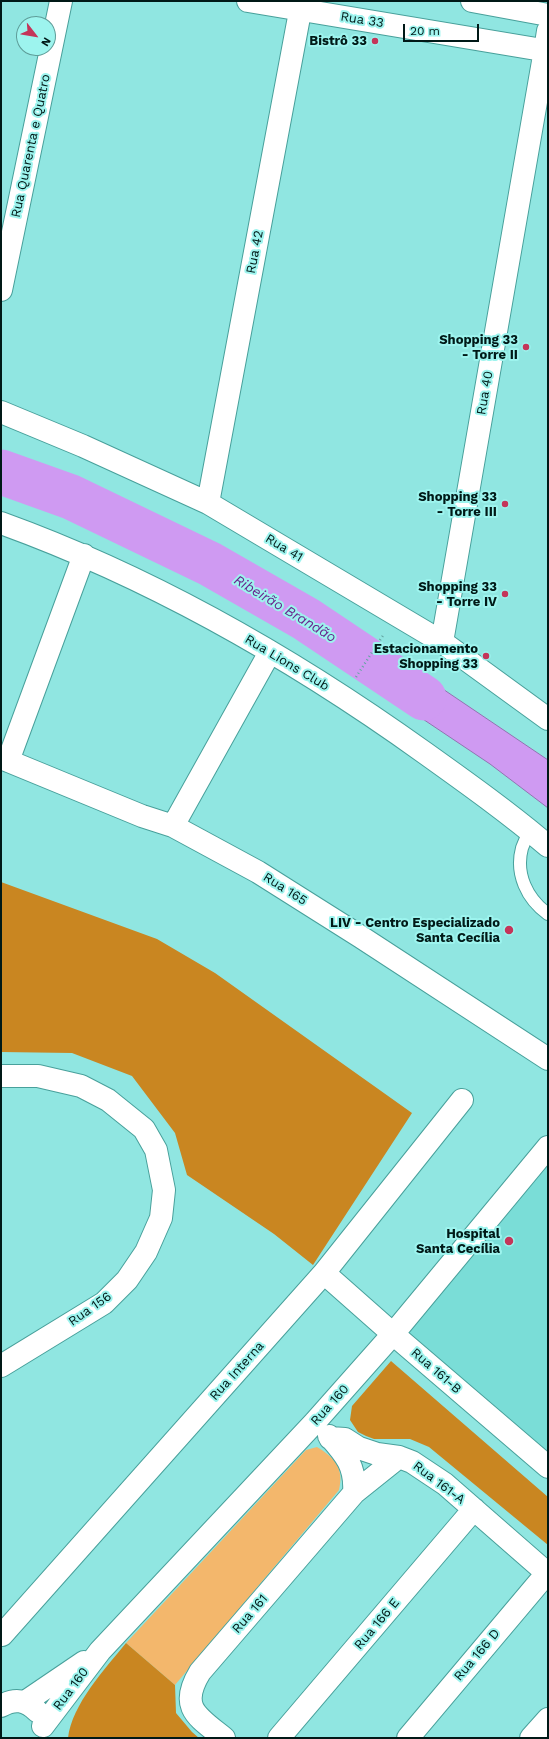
<!DOCTYPE html>
<html>
<head>
<meta charset="utf-8">
<style>
  body { margin:0 }
  #map { position:relative; width:549px; height:1739px; overflow:hidden; background:#90e6e1; font-family:"Work Sans",sans-serif }
  canvas { display:block }
  .frame { position:absolute; inset:0; border:2px solid #001917; pointer-events:none }
  .north { position:absolute; left:16px; top:16px; width:40px; height:40px; box-sizing:border-box; background:#9df4ee; border:1px solid #5e9c98; border-radius:50%; rotate:121deg; font-size:11px; font-weight:700; line-height:16px; text-align:center; color:#001917 }
  .north::after { content:''; display:block; margin:auto; width:14px; height:18px; background:#c43559; clip-path:polygon(50% 0,100% 100%,50% 72%,0 100%) }
  .scale { position:absolute; left:403px; top:24px; width:76px; height:18px; box-sizing:border-box; border:2px solid #001917; border-top:0; padding-left:5px; font-size:12px; line-height:14px; white-space:nowrap; color:#001917; -webkit-text-stroke:3px #9df4ee; paint-order:stroke }
</style>
</head>
<body>
<div id="map">
<canvas width="549" height="1739"></canvas>
<div class="frame"></div>
<div class="north">N</div>
<div class="scale">20 m</div>
</div>
<script>
const ctx = document.querySelector('canvas').getContext('2d');
ctx.lineJoin = 'round';
function paint(path, color) { ctx.fillStyle = color; ctx.fill(path, 'evenodd'); }
function stroke(path, color, width, dash) { ctx.strokeStyle = color; ctx.lineWidth = width; ctx.lineCap = dash ? 'butt' : 'round'; ctx.setLineDash(dash || []); ctx.stroke(path); }
function label(font, color, halo, rows, align = 'center') {
  ctx.font = font + ' "Work Sans",sans-serif'; ctx.lineWidth = 4; ctx.setLineDash([]); ctx.textBaseline = 'middle'; ctx.strokeStyle = halo; ctx.fillStyle = color; for (const [text, x, y, turn = 0] of rows) {
    ctx.save(); ctx.translate(x, y); ctx.rotate((+turn || 0) * Math.PI / 180); ctx.textAlign = isNaN(turn) ? turn : align; if (halo) ctx.strokeText(text, 0, 0); ctx.fillText(text, 0, 0); ctx.restore();
  }
}
paint(new Path2D(`
  M 548,1147 L 548,1467 L 393,1334 Z`), '#7addd7');
paint(new Path2D(`
  M 317,1447 C 335,1458 344,1468 339,1490 L 175,1685 L 126,1643 L 306,1450 Z`), '#f3b76c');
paint(new Path2D(`
  M 1,882 L 157,939 L 215,973 L 412,1113 L 313,1265 L 274,1234 L 187,1175 L 175,1133 L 132,1076 L 72,1053 L 1,1052 Z
  M 391,1361 L 548,1497 L 548,1545 L 429,1447 L 410,1439 L 374,1439 L 366,1436 L 358,1432 L 350,1420 L 352,1406 Z
  M 126,1643 L 175,1685 L 176,1713 L 192,1732 L 199,1738 L 68,1738 C 72,1704 105,1669 126,1643 Z`), '#c98621');
const water = new Path2D(`
  M 382,648 L 548,760 L 548,808 L 490,764 L 363,679 Z`);
paint(water, '#cf9af2');
stroke(water, '#9173b0', 1);
stroke(new Path2D(`
  M 1,472 L 71,497 L 210,564 L 306,619 L 424,698`), '#cf9af2', 45);
const service = new Path2D(`
  M 530,831 C 527,836 524,842 522,848 C 515,874 527,899 548,914`);
const minor = new Path2D(`
  M 545,50 L 548,31
  M 1,290 L 61,1
  M 1,412 L 83,446 L 208,503 L 442,642 L 548,719
  M 208,503 L 302,1
  M 1,523 C 153,578 294,659 425,753 C 467,783 509,813 548,846
  M 1,758 L 142,816 L 173,826 L 258,872 L 361,937 L 548,1059
  M 8,761 L 84,555
  M 173,826 L 270,652
  M 1,1076 L 38,1076 L 81,1086 L 108,1100 L 144,1129 L 156,1150 L 164,1190 L 161,1218 L 146,1252 L 127,1280 L 104,1303 L 1,1366
  M 329,1436 C 346,1455 356,1467 354,1493
  M 330,1438 L 345,1439 L 359,1448 L 377,1454 L 399,1457 L 412,1462 L 445,1484 L 548,1574
  M 2,1635 L 324,1273 L 462,1100
  M 25,1702 L 84,1662
  M 1,1706 C 15,1698 26,1700 37,1711
  M 43,1726 L 100,1651 L 315,1422 L 393,1334 L 324,1273
  M 224,1738 C 198,1717 178,1708 200,1672 L 354,1493 L 399,1457
  M 279,1738 L 474,1509
  M 408,1738 L 547,1573
  M 531,1738 L 548,1719`);
const tertiary = new Path2D(`
  M 248,1 L 548,51
  M 472,1 L 548,15
  M 442,642 L 545,50
  M 548,1147 L 393,1334 L 548,1467`);
stroke(service, '#48a09b', 14);
stroke(minor, '#48a09b', 24);
stroke(tertiary, '#48a09b', 24);
stroke(new Path2D(`
  M 356,677 L 384,634`), '#62a5a1', 2.5, [1, 3]);
stroke(service, '#fff', 12);
stroke(minor, '#fff', 22);
stroke(tertiary, '#fff', 22);
for (const [x, y, r, color] of [
  [375,41,4,"#c43559"],
  [526,347,4,"#c43559"],
  [505,504,4,"#c43559"],
  [505,594,4,"#c43559"],
  [486,656,4,"#c43559"],
  [509,930,5,"#c43559"],
  [509,1241,5,"#c43559"]
]) { const dot = new Path2D(); dot.arc(x, y, r, 0, 2 * Math.PI); ctx.fillStyle = color; ctx.fill(dot); stroke(dot, '#9df4ee', 1.5); }
label('13px', '#001917', '#9df4ee', [
  ["Rua 33",362,20,9],
  ["Rua Quarenta e Quatro",31,146,-78],
  ["Rua 42",255,252,-79],
  ["Rua 40",485,393,-80],
  ["Rua 41",284,548,31],
  ["Rua Lions Club",287,663,31],
  ["Rua 165",285,889,32],
  ["Rua 156",90,1309,-35],
  ["Rua Interna",237,1371,-48],
  ["Rua 161-B",436,1371,41],
  ["Rua 160",330,1405,-48],
  ["Rua 161-A",439,1483,37],
  ["Rua 161",250,1614,-49],
  ["Rua 166 E",377,1624,-50],
  ["Rua 166 D",477,1655,-50],
  ["Rua 160",71,1689,-53]
]);
label('bold 13px', '#001917', '#9df4ee', [
  ["Bistrô 33",367,41],
  ["Shopping 33",518,340],
  ["- Torre II",518,355],
  ["Shopping 33",497,497],
  ["- Torre III",497,512],
  ["Shopping 33",497,587],
  ["- Torre IV",497,602],
  ["Estacionamento",478,649],
  ["Shopping 33",478,664],
  ["LIV - Centro Especializado",500,923],
  ["Santa Cecília",500,938],
  ["Hospital",500,1234],
  ["Santa Cecília",500,1249]
], 'right');
label('italic 14px', '#6a278e', '#9df4ee', [
  ["Ribeirão Brandão",285,609,31]
]);
</script>
</body>
</html>
